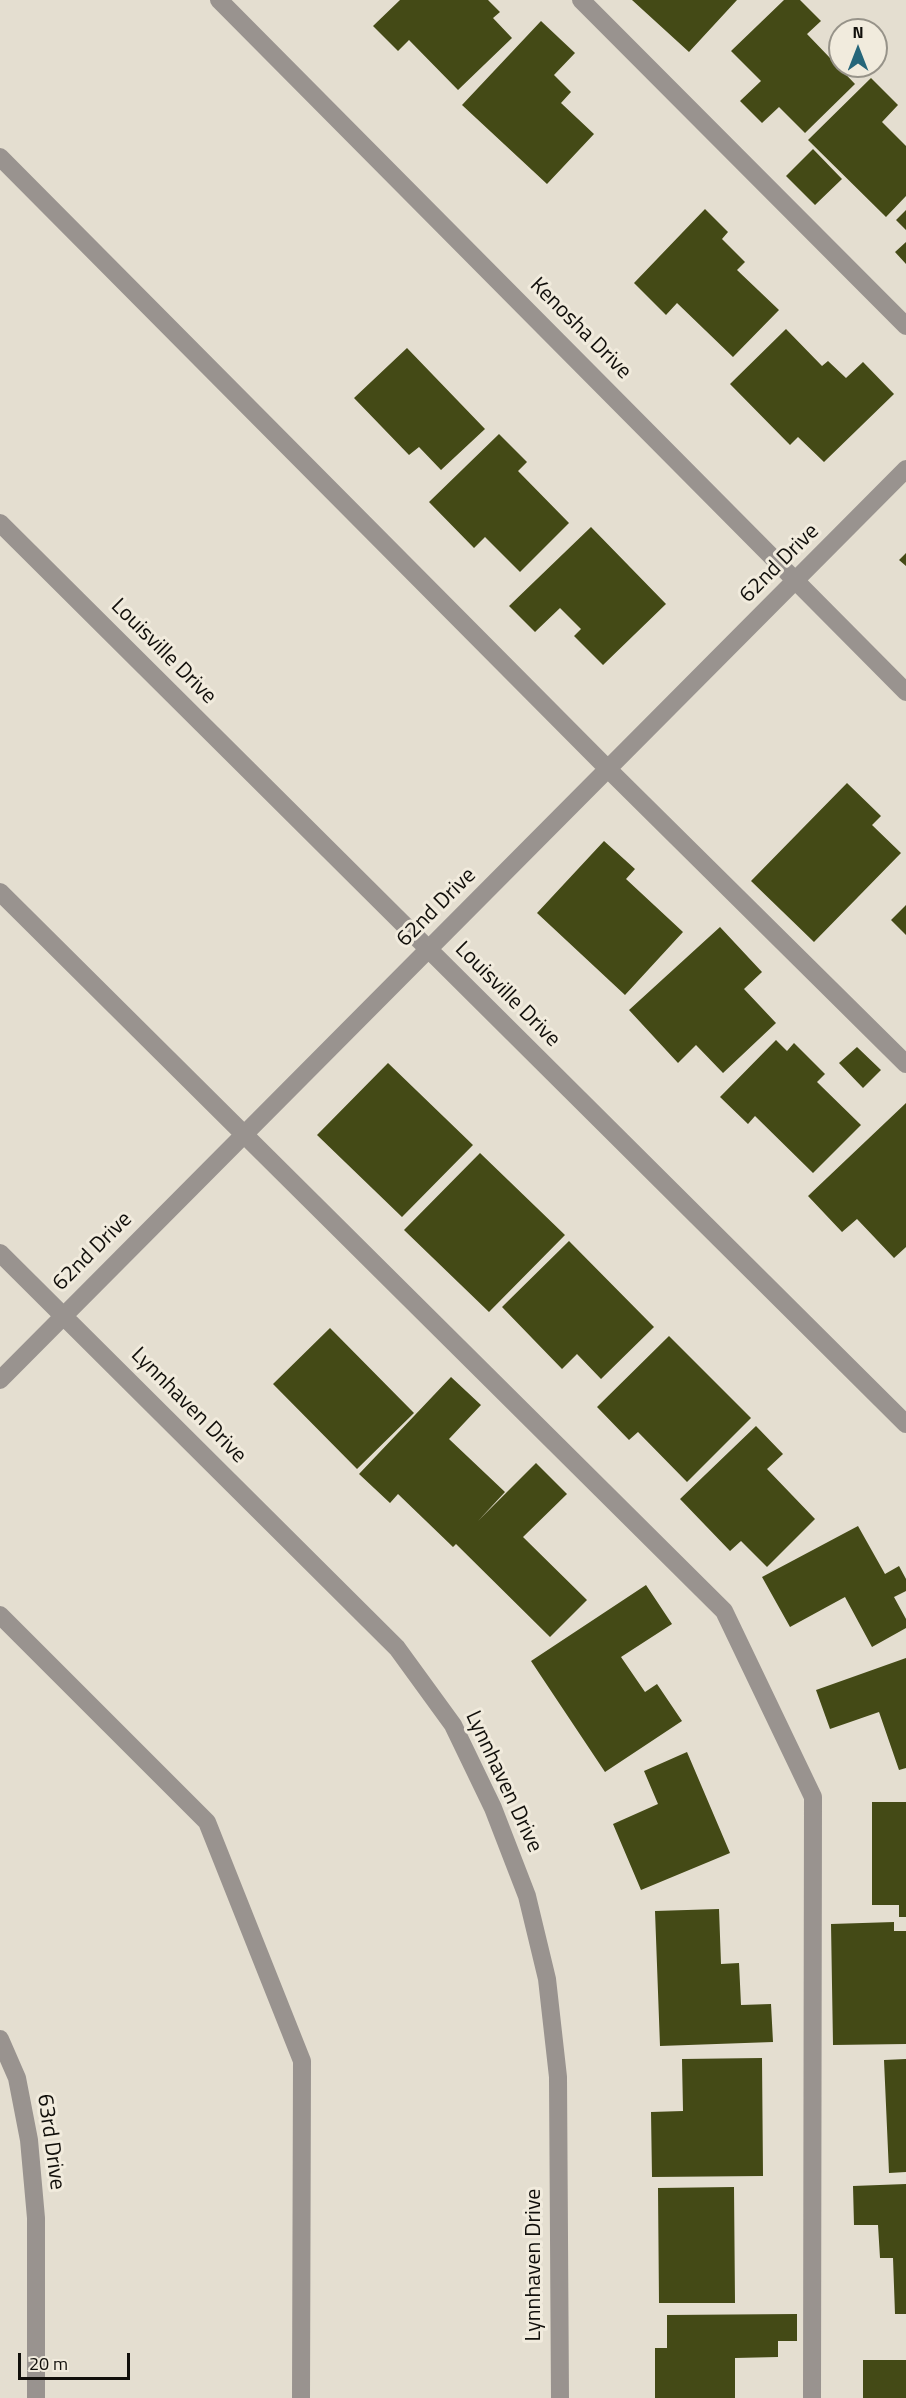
<!DOCTYPE html>
<html>
<head>
<meta charset="utf-8">
<style>
  body { margin:0 }
  #map { position:relative; width:906px; height:2398px; overflow:hidden; background:#e4ded0; font-family:"Titillium Web",sans-serif }
  canvas { display:block }
  .north { position:absolute; left:828px; top:18px; width:60px; height:60px; box-sizing:border-box; background:#f1ebdd; border:2px solid #979389; border-radius:50%; rotate:0deg; font-size:16px; font-weight:700; line-height:24px; text-align:center; color:#110f0b }
  .north::after { content:''; display:block; margin:auto; width:21px; height:27px; background:#26667a; clip-path:polygon(50% 0,100% 100%,50% 72%,0 100%) }
  .scale { position:absolute; left:18px; top:2353px; width:112px; height:27px; box-sizing:border-box; border:3px solid #110f0b; border-top:0; padding-left:8px; font-size:18px; line-height:21px; white-space:nowrap; color:#110f0b; -webkit-text-stroke:4px #f1ebdd; paint-order:stroke }
</style>
</head>
<body>
<div id="map">
<canvas width="906" height="2398"></canvas>
<div class="north">N</div>
<div class="scale">20 m</div>
</div>
<script>
const ctx = document.querySelector('canvas').getContext('2d');
ctx.lineJoin = 'round';
function paint(path, color) { ctx.fillStyle = color; ctx.fill(path, 'evenodd'); }
function stroke(path, color, width, dash) { ctx.strokeStyle = color; ctx.lineWidth = width; ctx.lineCap = dash ? 'butt' : 'round'; ctx.setLineDash(dash || []); ctx.stroke(path); }
function label(font, color, halo, rows, align = 'center') {
  ctx.font = font + ' "Titillium Web",sans-serif'; ctx.lineWidth = 6; ctx.setLineDash([]); ctx.textBaseline = 'middle'; ctx.strokeStyle = halo; ctx.fillStyle = color; for (const [text, x, y, turn = 0] of rows) {
    ctx.save(); ctx.translate(x, y); ctx.rotate((+turn || 0) * Math.PI / 180); ctx.textAlign = isNaN(turn) ? turn : align; if (halo) ctx.strokeText(text, 0, 0); ctx.fillText(text, 0, 0); ctx.restore();
  }
}
paint(new Path2D(`
  M 400,0 L 488,0 L 500,12 L 493,18 L 512,38 L 458,90 L 409,40 L 398,51 L 373,26 Z
  M 632,0 L 737,0 L 689,52 Z
  M 784,0 L 800,0 L 821,21 L 807,34 L 855,84 L 805,133 L 779,107 L 762,123 L 740,101 L 761,81 L 731,51 Z
  M 541,21 L 575,53 L 554,75 L 571,92 L 561,103 L 594,134 L 547,184 L 462,105 Z
  M 871,78 L 898,105 L 882,122 L 906,146 L 906,196 L 886,217 L 808,140 Z
  M 813,149 L 842,179 L 815,205 L 786,176 Z
  M 705,209 L 728,232 L 722,239 L 745,262 L 737,270 L 779,310 L 733,357 L 677,303 L 666,315 L 634,283 Z
  M 906,210 L 906,230 L 896,220 Z
  M 906,242 L 906,264 L 895,252 Z
  M 786,329 L 822,366 L 828,361 L 846,378 L 863,362 L 894,394 L 824,462 L 798,437 L 790,445 L 730,384 Z
  M 407,348 L 485,429 L 441,470 L 419,447 L 409,455 L 354,398 Z
  M 499,434 L 527,462 L 518,471 L 569,523 L 520,572 L 485,537 L 474,548 L 429,502 Z
  M 591,527 L 666,604 L 603,665 L 574,636 L 581,629 L 560,608 L 535,632 L 509,606 Z
  M 906,553 L 906,566 L 899,560 Z
  M 847,783 L 881,816 L 872,825 L 901,853 L 814,942 L 751,881 Z
  M 604,841 L 635,869 L 626,879 L 683,932 L 625,995 L 537,913 Z
  M 906,905 L 906,935 L 891,920 Z
  M 720,927 L 762,972 L 744,989 L 776,1023 L 723,1073 L 696,1045 L 678,1063 L 629,1010 Z
  M 776,1040 L 787,1051 L 794,1043 L 825,1074 L 817,1082 L 861,1125 L 813,1173 L 755,1116 L 748,1124 L 720,1097 Z
  M 857,1047 L 881,1070 L 863,1088 L 839,1063 Z
  M 388,1063 L 473,1145 L 402,1217 L 317,1135 Z
  M 906,1103 L 906,1247 L 894,1258 L 857,1219 L 842,1232 L 808,1196 Z
  M 480,1153 L 565,1235 L 489,1312 L 404,1230 Z
  M 569,1241 L 654,1327 L 601,1379 L 577,1354 L 562,1369 L 502,1307 Z
  M 330,1328 L 414,1413 L 357,1469 L 273,1384 Z
  M 669,1336 L 751,1418 L 687,1482 L 638,1432 L 629,1440 L 597,1407 Z
  M 451,1377 L 481,1405 L 449,1439 L 505,1492 L 478,1521 L 536,1463 L 567,1494 L 523,1537 L 587,1600 L 550,1637 L 456,1544 L 453,1547 L 398,1494 L 390,1503 L 359,1474 Z
  M 756,1426 L 783,1454 L 767,1469 L 815,1519 L 767,1567 L 741,1541 L 730,1551 L 680,1499 Z
  M 858,1526 L 885,1574 L 899,1566 L 906,1579 L 906,1591 L 894,1597 L 906,1619 L 906,1628 L 872,1647 L 845,1597 L 790,1627 L 762,1577 Z
  M 646,1585 L 672,1624 L 621,1657 L 645,1692 L 657,1684 L 682,1721 L 605,1772 L 531,1661 Z
  M 906,1658 L 906,1768 L 899,1770 L 879,1712 L 830,1729 L 816,1690 Z
  M 687,1752 L 730,1853 L 641,1890 L 613,1824 L 658,1804 L 644,1771 Z
  M 872,1802 L 906,1802 L 906,1917 L 899,1917 L 899,1905 L 872,1905 Z
  M 719,1909 L 721,1964 L 739,1963 L 741,2005 L 771,2004 L 773,2042 L 660,2046 L 655,1911 Z
  M 894,1922 L 894,1931 L 906,1931 L 906,2044 L 833,2045 L 831,1924 Z
  M 762,2058 L 763,2176 L 652,2177 L 651,2112 L 683,2111 L 682,2059 Z
  M 906,2059 L 906,2172 L 889,2173 L 884,2060 Z
  M 906,2184 L 906,2314 L 895,2314 L 893,2258 L 880,2258 L 878,2225 L 854,2225 L 853,2186 Z
  M 734,2187 L 735,2303 L 659,2303 L 658,2188 Z
  M 797,2314 L 797,2341 L 778,2341 L 778,2357 L 735,2358 L 735,2398 L 655,2398 L 655,2348 L 667,2348 L 667,2315 Z
  M 863,2360 L 906,2360 L 906,2398 L 863,2398 Z`), '#444a16');
stroke(new Path2D(`
  M 219,0 L 906,692
  M 581,0 L 906,326
  M 0,157 L 609,770 L 906,1064
  M 0,523 L 906,1424
  M 0,892 L 724,1611 L 813,1797 L 812,2398
  M 0,1253 L 397,1648 L 453,1725 L 493,1808 L 527,1896 L 547,1979 L 558,2077 L 560,2398
  M 0,1380 L 906,469
  M 0,1615 L 207,1822 L 302,2061 L 301,2398
  M 0,2039 L 17,2078 L 29,2140 L 36,2218 L 36,2398`), '#99938f', 18);
label('22px', '#110f0b', '#f1ebdd', [
  ["Kenosha Drive",580,329,45],
  ["62nd Drive",780,564,-45],
  ["Louisville Drive",163,652,45],
  ["62nd Drive",437,908,-45],
  ["Louisville Drive",507,995,45],
  ["62nd Drive",93,1252,-45],
  ["Lynnhaven Drive",188,1406,45],
  ["Lynnhaven Drive",503,1782,65],
  ["63rd Drive",50,2142,82],
  ["Lynnhaven Drive",535,2265,-90]
]);
</script>
</body>
</html>
